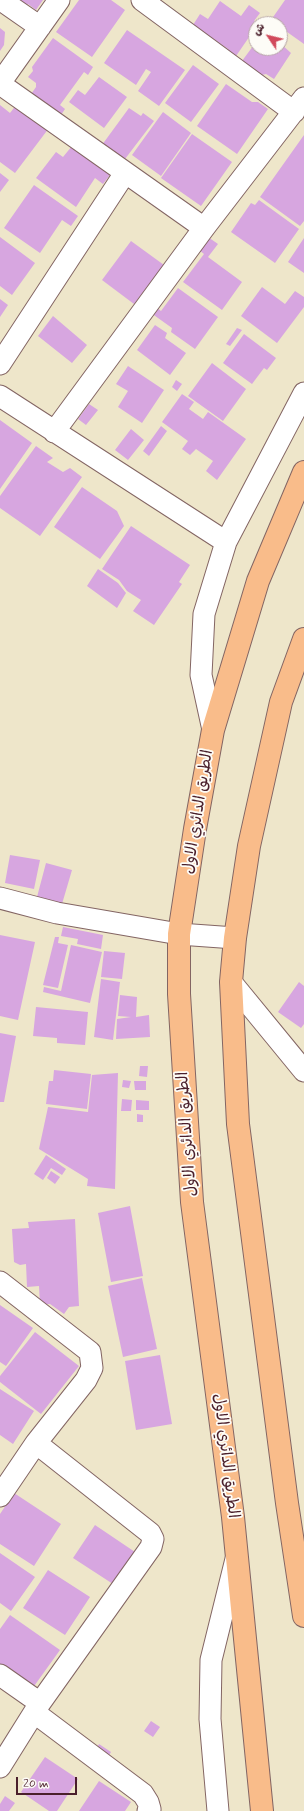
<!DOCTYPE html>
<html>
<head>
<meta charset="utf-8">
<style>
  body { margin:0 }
  #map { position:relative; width:304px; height:1811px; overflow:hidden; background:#eee6ca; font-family:Mynerve,"Playpen Sans Arabic",sans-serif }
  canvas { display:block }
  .north { position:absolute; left:248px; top:16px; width:40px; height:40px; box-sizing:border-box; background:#fdfcf7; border:1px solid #b5a4a5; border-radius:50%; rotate:305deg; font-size:11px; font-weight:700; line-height:16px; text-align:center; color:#4a1f2b }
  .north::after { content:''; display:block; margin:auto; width:14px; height:18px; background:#d1495b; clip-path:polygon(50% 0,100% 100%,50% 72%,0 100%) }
  .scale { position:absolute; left:16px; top:1777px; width:61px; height:18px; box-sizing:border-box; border:2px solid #4a1f2b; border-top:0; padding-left:5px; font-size:12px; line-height:14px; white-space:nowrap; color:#4a1f2b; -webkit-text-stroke:3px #fdfcf7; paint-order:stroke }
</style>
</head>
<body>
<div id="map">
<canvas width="304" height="1811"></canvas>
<div class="north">ش</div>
<div class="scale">20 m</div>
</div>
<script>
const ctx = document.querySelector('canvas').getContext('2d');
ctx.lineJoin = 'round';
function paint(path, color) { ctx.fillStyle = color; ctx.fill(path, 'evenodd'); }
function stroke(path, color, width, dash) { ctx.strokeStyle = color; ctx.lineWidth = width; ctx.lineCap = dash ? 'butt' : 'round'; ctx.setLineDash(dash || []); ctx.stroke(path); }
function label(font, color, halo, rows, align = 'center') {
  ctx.font = font + ' Mynerve,"Playpen Sans Arabic",sans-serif'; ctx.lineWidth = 3.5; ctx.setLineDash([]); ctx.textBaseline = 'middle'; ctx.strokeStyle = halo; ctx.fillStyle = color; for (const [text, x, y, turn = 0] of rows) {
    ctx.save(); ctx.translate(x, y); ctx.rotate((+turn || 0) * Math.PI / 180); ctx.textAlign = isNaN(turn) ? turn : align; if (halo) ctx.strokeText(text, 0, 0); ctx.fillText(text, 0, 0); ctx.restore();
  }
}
paint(new Path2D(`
  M 6,0 L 43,0 L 36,10 L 28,4 L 23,12 Z
  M 79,0 L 111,0 L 125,10 L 92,57 L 56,32 Z
  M 285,0 L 304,0 L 304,44 L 280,27 L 280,24 L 276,24 L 271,20 Z
  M 220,1 L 241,16 L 249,5 L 260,13 L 254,21 L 259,24 L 256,24 L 256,27 L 234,59 L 225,53 L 228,49 L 193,25 L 200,14 L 208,19 Z
  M 0,28 L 5,32 L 4,45 L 0,51 Z
  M 127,30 L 185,70 L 159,106 L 138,91 L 151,72 L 146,69 L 136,85 L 104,63 Z
  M 53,38 L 93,67 L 88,75 L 84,72 L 60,105 L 65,109 L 59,118 L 29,97 L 36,87 L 36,83 L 28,77 L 33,71 L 32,67 Z
  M 256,42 L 256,48 L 280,48 L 280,43 L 291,53 L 274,79 L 266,74 L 262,75 L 242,61 Z
  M 193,65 L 219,84 L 191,122 L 165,103 Z
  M 99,77 L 127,97 L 104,128 L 69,102 L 78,90 L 85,95 Z
  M 226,84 L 252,102 L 258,102 L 268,109 L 237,154 L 197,126 Z
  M 17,104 L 49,128 L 15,173 L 0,162 L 0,105 L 10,113 Z
  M 129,108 L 141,116 L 143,113 L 154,121 L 125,159 L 117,154 L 113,159 L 99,149 Z
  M 163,112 L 191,133 L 161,176 L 132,155 Z
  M 192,134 L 232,162 L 201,206 L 161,178 Z
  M 304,135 L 304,221 L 300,226 L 260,197 Z
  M 72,146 L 110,175 L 103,184 L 95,178 L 76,207 L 36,178 L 56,152 L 63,157 Z
  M 0,173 L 9,180 L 0,192 Z
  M 34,185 L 78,216 L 71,226 L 62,220 L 40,253 L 4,228 Z
  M 259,200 L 299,229 L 275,263 L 231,232 L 251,203 L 255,205 Z
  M 0,237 L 35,263 L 12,295 L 0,286 Z
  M 208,237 L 218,244 L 208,257 L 242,282 L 222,310 L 183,282 L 204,254 L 199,250 Z
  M 304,238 L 304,273 L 288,262 Z
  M 131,241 L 164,265 L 134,304 L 102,280 Z
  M 262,287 L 285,304 L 295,291 L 304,297 L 304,307 L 277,343 L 241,316 Z
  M 178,288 L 218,317 L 195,349 L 171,332 L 172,328 L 151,313 L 156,307 L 161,311 Z
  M 0,299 L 8,305 L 0,317 Z
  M 53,316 L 87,345 L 72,363 L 38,336 Z
  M 155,325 L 167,333 L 165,338 L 186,353 L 170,375 L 137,350 Z
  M 237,328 L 242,330 L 230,346 L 226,344 Z
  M 244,334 L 276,358 L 267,370 L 264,368 L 252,384 L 223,363 Z
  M 212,363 L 246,389 L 223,421 L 188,396 Z
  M 128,366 L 164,390 L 142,423 L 118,407 L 128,391 L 116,384 Z
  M 176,380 L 182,384 L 177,391 L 172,387 Z
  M 182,394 L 194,402 L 189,409 L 203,419 L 208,412 L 246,439 L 217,480 L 206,471 L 213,461 L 196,449 L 190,455 L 182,449 L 188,441 L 162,422 Z
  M 89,404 L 98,410 L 86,425 L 78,419 Z
  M 0,420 L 32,443 L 0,489 Z
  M 161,426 L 167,431 L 149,456 L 143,451 Z
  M 131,429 L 144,440 L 128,460 L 115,450 Z
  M 36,446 L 53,458 L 47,462 L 63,472 L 70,468 L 82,477 L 40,536 L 0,508 L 0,496 Z
  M 82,487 L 117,511 L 124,526 L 100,559 L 54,527 Z
  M 131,526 L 190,565 L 179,582 L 182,584 L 154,625 L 133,611 L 141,600 L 127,591 L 119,580 L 102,569 Z
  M 98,569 L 118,583 L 126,593 L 117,608 L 87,586 Z
  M 10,855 L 40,860 L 34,889 L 5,883 Z
  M 46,863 L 72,870 L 62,904 L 37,897 Z
  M 63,927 L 103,935 L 101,949 L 77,944 L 78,939 L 61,936 Z
  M 0,935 L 35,942 L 18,1020 L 0,1016 Z
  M 55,937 L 59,937 L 58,943 L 68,945 L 58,988 L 43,985 Z
  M 71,945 L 102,952 L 90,1003 L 43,992 L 44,987 L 61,991 Z
  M 104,951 L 125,953 L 122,979 L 101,977 Z
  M 101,979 L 120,982 L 113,1040 L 94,1037 Z
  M 299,982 L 304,986 L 304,1024 L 301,1028 L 278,1012 Z
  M 120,995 L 137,997 L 136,1017 L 149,1015 L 150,1037 L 116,1039 L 117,1019 L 131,1017 L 118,1016 Z
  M 36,1007 L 88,1012 L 85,1045 L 57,1043 L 57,1038 L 33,1036 Z
  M 0,1033 L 16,1036 L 4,1102 L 0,1102 Z
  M 140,1066 L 148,1066 L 147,1077 L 139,1076 Z
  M 54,1070 L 91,1074 L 87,1109 L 46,1104 L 49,1081 L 53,1081 Z
  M 118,1073 L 115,1189 L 87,1186 L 88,1179 L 39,1149 L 48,1107 L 88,1112 L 92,1075 Z
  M 123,1080 L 131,1081 L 129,1088 L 122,1087 Z
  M 134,1081 L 146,1081 L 146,1090 L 135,1090 Z
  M 122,1099 L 132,1100 L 131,1111 L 121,1111 Z
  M 136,1100 L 149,1101 L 149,1110 L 136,1110 Z
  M 137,1114 L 143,1115 L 143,1122 L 137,1122 Z
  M 46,1155 L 66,1169 L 62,1175 L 51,1168 L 43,1180 L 34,1174 Z
  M 51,1171 L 60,1177 L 55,1184 L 47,1178 Z
  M 130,1206 L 143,1276 L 111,1282 L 98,1213 Z
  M 75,1219 L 79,1306 L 69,1307 L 64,1314 L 50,1304 L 40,1305 L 39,1286 L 27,1287 L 26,1264 L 20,1265 L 14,1262 L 12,1229 L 29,1228 L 28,1222 Z
  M 142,1278 L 157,1349 L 123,1357 L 108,1286 Z
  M 0,1305 L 33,1328 L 6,1366 L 0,1362 Z
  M 35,1332 L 79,1366 L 41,1414 L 0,1382 L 0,1376 Z
  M 160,1355 L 172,1424 L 136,1430 L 125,1361 Z
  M 0,1389 L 34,1411 L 13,1444 L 0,1435 Z
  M 14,1493 L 61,1524 L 34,1566 L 0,1544 L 0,1514 Z
  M 95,1525 L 135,1552 L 113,1584 L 73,1558 Z
  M 0,1553 L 35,1577 L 11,1611 L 0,1603 Z
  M 48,1570 L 90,1597 L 65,1635 L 23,1608 Z
  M 10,1615 L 60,1650 L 32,1689 L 0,1667 L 0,1629 Z
  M 151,1721 L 160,1727 L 153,1737 L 144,1731 Z
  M 99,1744 L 111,1752 L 106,1760 L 94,1753 Z
  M 45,1757 L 78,1779 L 57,1811 L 49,1811 L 21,1792 Z
  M 99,1781 L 131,1802 L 125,1811 L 79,1811 Z
  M 5,1796 L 15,1803 L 9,1811 L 0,1811 L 0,1804 Z`), '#d7a6e0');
const minor = new Path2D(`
  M 1,0 L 40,27
  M 142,0 L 294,112
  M 0,83 L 59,0
  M 0,84 L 204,228
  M 0,364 L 125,173
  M 0,396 L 226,542
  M 54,432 L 204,228 L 304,98
  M 213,730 L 201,675 L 204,614 L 226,542 L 304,393
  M 0,898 L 57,913 L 179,934 L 235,938
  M 231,982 L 304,1071
  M 0,1282 L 90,1352 L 92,1368 L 86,1380 L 36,1443 L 0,1496
  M 0,1675 L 40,1703
  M 35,1713 L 143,1794 L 148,1802 L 150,1809 L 148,1811
  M 0,1767 L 40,1703 L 151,1547 L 153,1539 L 150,1533 L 36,1443
  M 218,1811 L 210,1719 L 211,1660 L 236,1559`);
const primary = new Path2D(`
  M 304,639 L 281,702 L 249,846 L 235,938 L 231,982 L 238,1124 L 287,1503 L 304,1616
  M 262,1811 L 233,1517 L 192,1202 L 179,994 L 179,934 L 195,829 L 213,730 L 258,581 L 304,472`);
stroke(minor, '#836563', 23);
stroke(primary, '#836563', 24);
stroke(minor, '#fff', 21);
stroke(primary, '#f9bc8a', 22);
label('16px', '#4a1f2b', '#fdfcf7', [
  ["الطريق الدائري الاول",199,812,-81],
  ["الطريق الدائري الاول",188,1134,-94],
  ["الطريق الدائري الاول",225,1456,83]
]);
</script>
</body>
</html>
